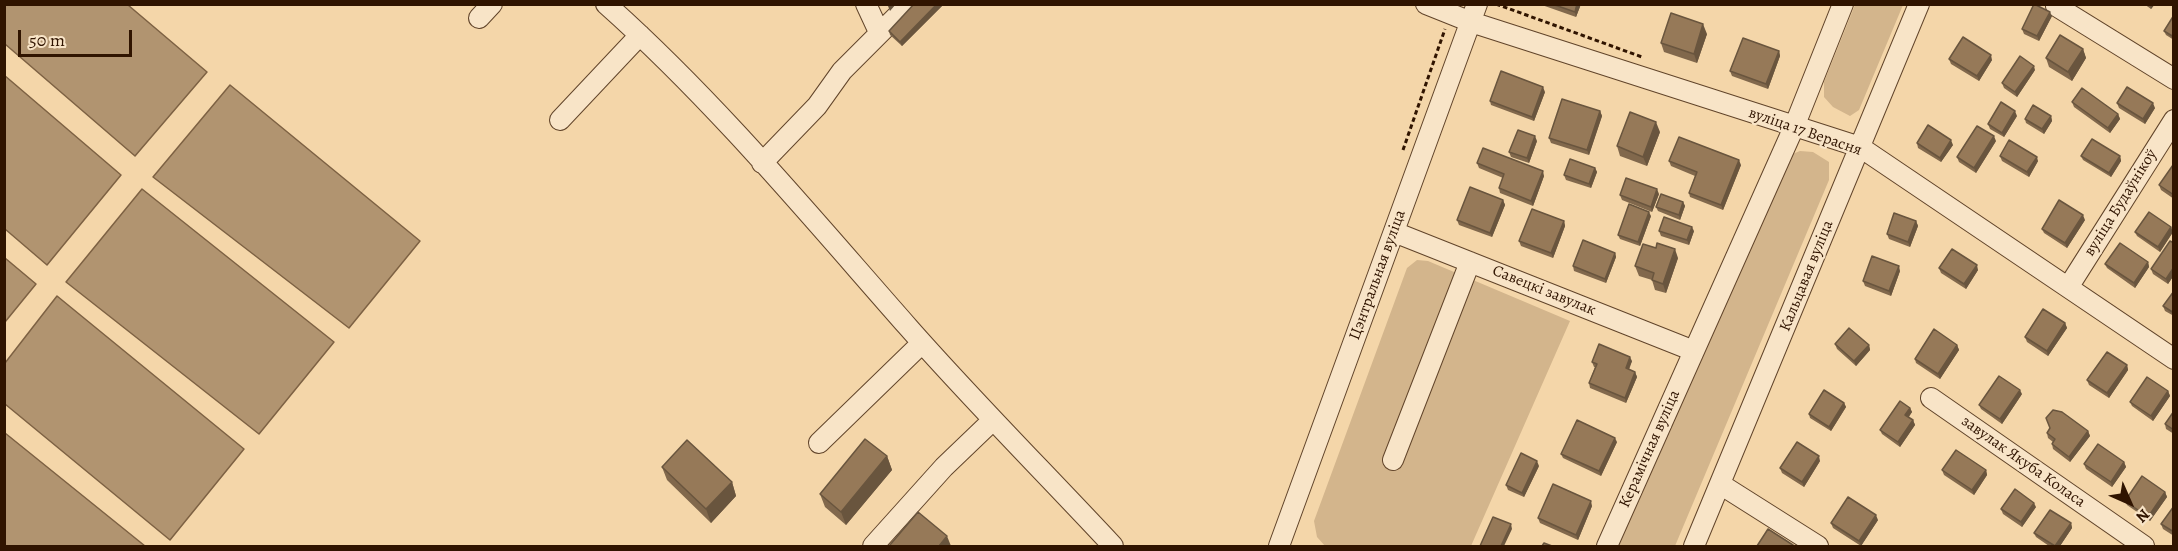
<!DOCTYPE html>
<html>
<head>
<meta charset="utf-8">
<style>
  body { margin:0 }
  #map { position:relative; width:2178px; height:551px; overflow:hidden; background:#f4d6a9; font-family:Alegreya,serif }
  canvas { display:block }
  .frame { position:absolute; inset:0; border:6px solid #301400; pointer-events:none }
  .north { position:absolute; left:2100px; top:473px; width:60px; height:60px; -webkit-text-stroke:4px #f8e4c7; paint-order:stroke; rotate:135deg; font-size:16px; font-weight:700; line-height:24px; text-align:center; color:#301400 }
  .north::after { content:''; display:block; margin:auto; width:21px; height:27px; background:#301400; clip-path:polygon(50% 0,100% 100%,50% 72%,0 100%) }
  .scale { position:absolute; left:18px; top:30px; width:114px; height:27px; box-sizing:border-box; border:3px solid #301400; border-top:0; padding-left:8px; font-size:18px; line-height:21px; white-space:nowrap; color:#301400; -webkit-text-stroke:4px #f8e4c7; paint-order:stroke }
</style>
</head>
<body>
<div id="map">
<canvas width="2178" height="551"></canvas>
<div class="frame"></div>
<div class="north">N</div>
<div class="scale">50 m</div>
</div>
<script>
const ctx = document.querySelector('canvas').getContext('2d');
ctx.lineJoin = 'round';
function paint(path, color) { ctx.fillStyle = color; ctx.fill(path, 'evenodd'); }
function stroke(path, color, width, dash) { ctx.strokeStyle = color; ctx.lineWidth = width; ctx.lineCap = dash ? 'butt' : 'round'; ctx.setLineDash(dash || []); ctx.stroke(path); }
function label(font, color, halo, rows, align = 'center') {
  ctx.font = font + ' Alegreya,serif'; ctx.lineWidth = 4.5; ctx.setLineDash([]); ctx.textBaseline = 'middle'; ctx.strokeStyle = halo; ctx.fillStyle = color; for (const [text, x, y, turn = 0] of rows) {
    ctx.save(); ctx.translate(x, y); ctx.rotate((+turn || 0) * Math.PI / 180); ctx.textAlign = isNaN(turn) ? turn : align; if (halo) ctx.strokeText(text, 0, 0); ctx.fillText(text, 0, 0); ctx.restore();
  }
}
paint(new Path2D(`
  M 1855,5 L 1903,5 L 1859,110 L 1850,116 L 1833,107 L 1824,97 L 1824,82 Z
  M 1800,151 L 1813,152 L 1829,162 L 1829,180 L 1675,546 L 1618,546 L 1790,155 Z
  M 1417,260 L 1428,261 L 1570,321 L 1471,546 L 1325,546 L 1317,537 L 1314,521 L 1407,268 Z`), '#d3b58c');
const water = new Path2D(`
  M 5,4 L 128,5 L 207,72 L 135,156 L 5,44 Z
  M 4,75 L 121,175 L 47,265 L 5,229 Z
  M 230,85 L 420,241 L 349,328 L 153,177 Z
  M 142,189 L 334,342 L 259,434 L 66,282 Z
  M 5,258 L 36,284 L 5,322 Z
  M 57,296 L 244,449 L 170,540 L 5,404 L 5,363 Z
  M 5,433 L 145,546 L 5,546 Z`);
paint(water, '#b19470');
stroke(water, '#7d6143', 1.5);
const minor = new Path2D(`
  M 606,4 C 716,102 811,217 908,327 C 974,402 1045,473 1113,546
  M 866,4 L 879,32
  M 1426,4 L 1471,22 L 1860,147 L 2174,359
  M 2056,6 L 2174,79
  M 479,18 L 492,4
  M 560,120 L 640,35
  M 762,163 L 817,106 L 842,71 L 909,4
  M 1394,232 L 1694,351
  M 2069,286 L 2174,120
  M 1931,398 L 2144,546
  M 819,443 L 922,343
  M 1393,460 L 1470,262
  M 1720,484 L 1818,546
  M 873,546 L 944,467 L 993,420
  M 1279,546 L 1477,4
  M 1607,546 L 1794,127 L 1843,4
  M 1694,546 L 1919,4`);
stroke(minor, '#61442a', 22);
stroke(new Path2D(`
  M 1496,4 L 1642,57
  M 1403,150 L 1445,29`), '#301400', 3, [4.5, 3]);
stroke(minor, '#f8e4c7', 20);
paint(new Path2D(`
  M 914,4 L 944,4 L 902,46 L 890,35 L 889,31 Z
  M 1539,4 L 1581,4 L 1576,17 Z
  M 2144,4 L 2155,4 L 2151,9 Z
  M 2174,15 L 2174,40 L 2166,35 L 2164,31 Z
  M 2052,16 L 2039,41 L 2024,34 L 2022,29 Z
  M 1707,34 L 1697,63 L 1664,52 L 1661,43 Z
  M 2083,49 L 2086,58 L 2072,81 L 2049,67 L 2046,58 Z
  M 1779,51 L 1780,56 L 1768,89 L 1732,76 L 1730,71 Z
  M 1949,59 L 1992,60 L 1979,81 L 1951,64 Z
  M 2035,70 L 2017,97 L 2004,88 L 2002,83 Z
  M 1545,92 L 1534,121 L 1491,105 L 1490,101 Z
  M 2072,102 L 2118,114 L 2120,119 L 2110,133 L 2074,107 Z
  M 2117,103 L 2155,108 L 2145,124 L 2119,108 Z
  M 1600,111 L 1602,116 L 1589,155 L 1551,143 L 1549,138 Z
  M 2017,116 L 2004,137 L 1990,129 L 1988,124 Z
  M 2051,116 L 2052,121 L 2044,134 L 2026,123 L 2025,119 Z
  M 1660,132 L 1647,166 L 1620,156 L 1617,146 Z
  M 1537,141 L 1529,163 L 1511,157 L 1509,152 Z
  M 1996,141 L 1976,173 L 1959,162 L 1957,157 Z
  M 1917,143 L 1953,145 L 1941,162 L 1918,148 Z
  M 2000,156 L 2038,161 L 2029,177 L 2002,161 Z
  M 2081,156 L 2120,156 L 2121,161 L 2111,177 L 2083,160 Z
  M 1669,161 L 1741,165 L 1723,210 L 1690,197 L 1689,193 L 1695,176 L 1671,166 Z
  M 1477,163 L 1544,176 L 1533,206 L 1500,193 L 1499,188 L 1503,178 L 1479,168 Z
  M 2174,165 L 2174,199 L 2161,190 L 2159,185 Z
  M 1595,168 L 1597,172 L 1591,188 L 1566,180 L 1564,175 Z
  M 1659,194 L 1652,212 L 1622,200 L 1620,195 Z
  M 1503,200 L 1505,205 L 1492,237 L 1459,225 L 1457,220 Z
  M 1683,202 L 1685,206 L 1680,220 L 1658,211 L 1656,207 Z
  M 1651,216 L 1640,246 L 1620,239 L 1618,235 Z
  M 2085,220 L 2067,248 L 2044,233 L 2042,229 Z
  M 1564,221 L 1565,226 L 1553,258 L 1521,246 L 1519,241 Z
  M 1916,221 L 1918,226 L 1910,247 L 1889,239 L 1887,234 Z
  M 2171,227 L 2173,232 L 2160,252 L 2137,236 L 2135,232 Z
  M 1659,231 L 1694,231 L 1689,245 L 1661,236 Z
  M 2174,243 L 2174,275 L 2168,284 L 2153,274 L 2151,269 Z
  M 1615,253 L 1616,257 L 1606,283 L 1574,271 L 1573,266 Z
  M 1678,258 L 1666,293 L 1655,290 L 1652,280 L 1639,276 L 1635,266 Z
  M 2148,262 L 2149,267 L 2135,288 L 2107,268 L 2105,264 Z
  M 1939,268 L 1978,270 L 1966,289 L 1941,273 Z
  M 1900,271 L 1891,296 L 1865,286 L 1863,281 Z
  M 2174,291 L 2174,316 L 2165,311 L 2163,306 Z
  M 2065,323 L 2067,328 L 2048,356 L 2027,342 L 2025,337 Z
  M 1835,344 L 1869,345 L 1870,350 L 1856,366 L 1837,349 Z
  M 1957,345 L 1959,350 L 1940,379 L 1916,363 L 1915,359 Z
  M 1632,361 L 1629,370 L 1635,372 L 1637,377 L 1626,403 L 1590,388 L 1589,383 L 1595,367 L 1594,367 L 1592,362 Z
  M 2127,365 L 2128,370 L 2109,398 L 2089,385 L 2087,380 Z
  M 2168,391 L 2170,396 L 2153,421 L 2132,406 L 2130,402 Z
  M 2022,394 L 2002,424 L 1981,409 L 1979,405 Z
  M 1844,403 L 1846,407 L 1831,431 L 1810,418 L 1809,414 Z
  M 1910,408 L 1912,412 L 1908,417 L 1913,420 L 1915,425 L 1900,447 L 1882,434 L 1880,430 Z
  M 2174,411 L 2174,434 L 2166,429 L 2165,424 Z
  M 2088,431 L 2090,436 L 2070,462 L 2053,449 L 2052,444 L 2053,442 L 2048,438 L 2047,433 Z
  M 1617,442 L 1601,476 L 1563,458 L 1561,454 Z
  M 887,456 L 892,470 L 846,525 L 825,507 L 820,494 Z
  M 1820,461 L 1804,487 L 1782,473 L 1780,468 Z
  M 2124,462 L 2126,467 L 2112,487 L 2086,469 L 2084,464 Z
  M 1539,466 L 1524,497 L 1508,490 L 1506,485 Z
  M 662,467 L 732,482 L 736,496 L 711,523 L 667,480 Z
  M 1942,470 L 1986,470 L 1987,475 L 1974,495 L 1944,475 Z
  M 2165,492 L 2167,497 L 2150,521 L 2127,505 L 2125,501 Z
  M 1592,506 L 1578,540 L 1540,523 L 1538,518 Z
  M 2174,506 L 2174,536 L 2163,529 L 2161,524 Z
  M 2036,507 L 2022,527 L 2003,514 L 2001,509 Z
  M 1878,520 L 1861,546 L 1833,528 L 1831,523 Z
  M 2071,523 L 2072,528 L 2060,546 L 2049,546 L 2036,537 L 2034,533 Z`), '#81684c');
paint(new Path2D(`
  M 890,4 L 896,4 L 890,11 L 888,6 Z
  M 937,4 L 944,4 L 902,46 L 900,42 Z
  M 1577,4 L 1581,4 L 1576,17 L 1575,12 Z
  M 2155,4 L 2151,9 L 2150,5 Z
  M 2050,12 L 2052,16 L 2039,41 L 2037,36 Z
  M 1703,24 L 1707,34 L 1697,63 L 1694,54 Z
  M 2083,49 L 2086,58 L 2072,81 L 2068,72 Z
  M 1779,51 L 1780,56 L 1768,89 L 1766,84 Z
  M 1991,55 L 1992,60 L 1979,81 L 1977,76 Z
  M 2034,66 L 2035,70 L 2017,97 L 2015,92 Z
  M 1543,87 L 1545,92 L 1534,121 L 1532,117 Z
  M 2153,103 L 2155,108 L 2145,124 L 2143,119 Z
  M 1600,111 L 1602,116 L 1589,155 L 1587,150 Z
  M 2015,111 L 2017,116 L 2004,137 L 2002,133 Z
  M 2118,114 L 2120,119 L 2110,133 L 2108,128 Z
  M 2051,116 L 2052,121 L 2044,134 L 2042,129 Z
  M 1656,122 L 1660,132 L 1647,166 L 1643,157 Z
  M 1535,136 L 1537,141 L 1529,163 L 1527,158 Z
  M 1994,136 L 1996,141 L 1976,173 L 1974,168 Z
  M 1951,140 L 1953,145 L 1941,162 L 1940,158 Z
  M 2120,156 L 2121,161 L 2111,177 L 2109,173 Z
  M 2037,157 L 2038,161 L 2029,177 L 2027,172 Z
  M 1739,160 L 1741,165 L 1723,210 L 1721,205 Z
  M 1595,168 L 1597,172 L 1591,188 L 1589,184 Z
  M 1543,171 L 1544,176 L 1533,206 L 1531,201 Z
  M 1657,189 L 1659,194 L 1652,212 L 1651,207 Z
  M 1503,200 L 1505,205 L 1492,237 L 1490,233 Z
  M 1683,202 L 1685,206 L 1680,220 L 1679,215 Z
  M 1649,212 L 1651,216 L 1640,246 L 1638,242 Z
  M 2083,215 L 2085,220 L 2067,248 L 2065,243 Z
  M 1564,221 L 1565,226 L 1553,258 L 1551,253 Z
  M 1916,221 L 1918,226 L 1910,247 L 1908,242 Z
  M 1692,227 L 1694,231 L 1689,245 L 1687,240 Z
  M 2171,227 L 2173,232 L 2160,252 L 2158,247 Z
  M 1675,249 L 1678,258 L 1666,293 L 1663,284 Z
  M 1615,253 L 1616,257 L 1606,283 L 1605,279 Z
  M 2148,262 L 2149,267 L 2135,288 L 2134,283 Z
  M 1977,265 L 1978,270 L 1966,289 L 1964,284 Z
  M 1899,266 L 1900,271 L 1891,296 L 1889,291 Z
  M 2174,267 L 2174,275 L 2168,284 L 2166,279 Z
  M 2065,323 L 2067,328 L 2048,356 L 2047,351 Z
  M 1869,345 L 1870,350 L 1856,366 L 1854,361 Z
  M 1957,345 L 1959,350 L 1940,379 L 1938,374 Z
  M 1630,357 L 1632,361 L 1627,373 L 1626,368 Z
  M 2127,365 L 2128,370 L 2109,398 L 2107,393 Z
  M 1635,372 L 1637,377 L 1626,403 L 1625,398 Z
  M 2020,390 L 2022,394 L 2002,424 L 2000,419 Z
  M 2168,391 L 2170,396 L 2153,421 L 2151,416 Z
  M 1844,403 L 1846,407 L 1831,431 L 1829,427 Z
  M 1910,408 L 1912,412 L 1907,420 L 1905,415 Z
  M 1913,420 L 1915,425 L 1900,447 L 1898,442 Z
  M 2088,431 L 2090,436 L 2070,462 L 2069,457 Z
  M 1615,438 L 1617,442 L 1601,476 L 1599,471 Z
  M 887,456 L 892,470 L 846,525 L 841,512 Z
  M 1819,456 L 1820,461 L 1804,487 L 1802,482 Z
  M 1537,461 L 1539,466 L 1524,497 L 1522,493 Z
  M 2124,462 L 2126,467 L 2112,487 L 2111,482 Z
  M 1986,470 L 1987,475 L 1974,495 L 1972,490 Z
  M 732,482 L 736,496 L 711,523 L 706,509 Z
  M 2165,492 L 2167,497 L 2150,521 L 2148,517 Z
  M 1591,501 L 1592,506 L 1578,540 L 1576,535 Z
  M 2034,503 L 2036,507 L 2022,527 L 2021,522 Z
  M 1876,515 L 1878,520 L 1861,546 L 1859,541 Z
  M 2071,523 L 2072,528 L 2060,546 L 2055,546 Z
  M 1511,524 L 1512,529 L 1504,546 L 1501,546 Z
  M 947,536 L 951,546 L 939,546 Z`), '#69553e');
const building = new Path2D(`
  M 914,4 L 937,4 L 900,42 L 889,31 Z
  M 1552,4 L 1577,4 L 1575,12 Z
  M 2034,4 L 2050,12 L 2037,36 L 2022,29 Z
  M 1671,13 L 1703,24 L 1694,54 L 1661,43 Z
  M 2174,15 L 2174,37 L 2164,31 Z
  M 2060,35 L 2083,49 L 2068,72 L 2046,58 Z
  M 1963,37 L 1991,55 L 1977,76 L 1949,59 Z
  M 1743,38 L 1779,51 L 1766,84 L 1730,71 Z
  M 2020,56 L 2034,66 L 2015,92 L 2002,83 Z
  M 1501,71 L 1543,87 L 1532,117 L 1490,101 Z
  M 2127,87 L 2153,103 L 2143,119 L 2117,103 Z
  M 2082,88 L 2118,114 L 2108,128 L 2072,102 Z
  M 1562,99 L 1600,111 L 1587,150 L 1549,138 Z
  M 2001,102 L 2015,111 L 2002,133 L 1988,124 Z
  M 2033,105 L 2051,116 L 2042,129 L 2025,119 Z
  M 1630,112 L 1656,122 L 1643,157 L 1617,146 Z
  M 1928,125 L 1951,140 L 1940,158 L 1917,143 Z
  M 1977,126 L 1994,136 L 1974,168 L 1957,157 Z
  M 1518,130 L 1535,136 L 1527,158 L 1509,152 Z
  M 1679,137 L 1739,160 L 1721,205 L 1689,193 L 1697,172 L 1669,161 Z
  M 2092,139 L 2120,156 L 2109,173 L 2081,156 Z
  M 2009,140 L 2037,157 L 2027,172 L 2000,156 Z
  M 1483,148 L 1543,171 L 1531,201 L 1499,188 L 1504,174 L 1477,163 Z
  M 1570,159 L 1595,168 L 1589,184 L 1564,175 Z
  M 2173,165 L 2174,165 L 2174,195 L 2159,185 Z
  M 1626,178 L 1657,189 L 1651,207 L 1620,195 Z
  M 1470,187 L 1503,200 L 1490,233 L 1457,220 Z
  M 1661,194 L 1683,202 L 1679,215 L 1656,207 Z
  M 2059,200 L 2083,215 L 2065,243 L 2042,229 Z
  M 1629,204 L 1649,212 L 1638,242 L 1618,235 Z
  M 1532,209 L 1564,221 L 1551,253 L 1519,241 Z
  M 2149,212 L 2171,227 L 2158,247 L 2135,232 Z
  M 1894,213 L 1916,221 L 1908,242 L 1887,234 Z
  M 1664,217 L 1692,227 L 1687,240 L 1659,231 Z
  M 1583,240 L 1615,253 L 1605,279 L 1573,266 Z
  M 2170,241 L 2174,243 L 2174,267 L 2166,279 L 2151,269 Z
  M 1657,243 L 1675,249 L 1663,284 L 1652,280 L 1654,273 L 1635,266 L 1643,244 L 1656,248 Z
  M 2120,243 L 2148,262 L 2134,283 L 2105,264 Z
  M 1952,249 L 1977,265 L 1964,284 L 1939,268 Z
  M 1872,256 L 1899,266 L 1889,291 L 1863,281 Z
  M 2174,291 L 2174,313 L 2163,306 Z
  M 2043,309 L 2065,323 L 2047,351 L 2025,337 Z
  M 1849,328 L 1869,345 L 1854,361 L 1835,344 Z
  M 1934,329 L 1957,345 L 1938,374 L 1915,359 Z
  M 1599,344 L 1630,357 L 1626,368 L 1635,372 L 1625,398 L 1589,383 L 1597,364 L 1592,362 Z
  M 2107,352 L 2127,365 L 2107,393 L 2087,380 Z
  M 1999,376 L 2020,390 L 2000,419 L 1979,405 Z
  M 2147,377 L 2168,391 L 2151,416 L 2130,402 Z
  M 1824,390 L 1844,403 L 1829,427 L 1809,414 Z
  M 1900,401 L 1910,408 L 1905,415 L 1913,420 L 1898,442 L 1880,430 Z
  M 2053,410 L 2062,412 L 2088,431 L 2069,457 L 2052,444 L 2055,439 L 2047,433 L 2050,428 L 2046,418 Z
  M 2174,411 L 2174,430 L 2165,424 Z
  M 1577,420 L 1615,438 L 1599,471 L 1561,454 Z
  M 865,439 L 887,456 L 841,512 L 820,494 Z
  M 687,440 L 732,482 L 706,509 L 662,467 Z
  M 1797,442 L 1819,456 L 1802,482 L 1780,468 Z
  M 2098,444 L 2124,462 L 2111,482 L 2084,464 Z
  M 1956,450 L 1986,470 L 1972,490 L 1942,470 Z
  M 1521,453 L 1537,461 L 1522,493 L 1506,485 Z
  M 2142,476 L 2165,492 L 2148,517 L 2125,501 Z
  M 1553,484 L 1591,501 L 1576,535 L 1538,518 Z
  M 2015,489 L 2034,503 L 2021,522 L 2001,509 Z
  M 1848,497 L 1876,515 L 1859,541 L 1831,523 Z
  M 2174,506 L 2174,532 L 2161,524 Z
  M 2050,510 L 2071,523 L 2055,546 L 2034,533 Z
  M 918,512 L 947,536 L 939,546 L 889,546 Z
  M 1493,517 L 1511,524 L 1501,546 L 1480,546 Z
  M 1768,529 L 1793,545 L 1792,546 L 1757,546 Z
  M 1544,543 L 1552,546 L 1542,546 Z`);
paint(building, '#967958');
stroke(building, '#69553e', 1.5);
label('16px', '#301400', '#f8e4c7', [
  ["вуліца 17 Верасня",1805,132,19],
  ["вуліца Будаўнікоў",2121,203,-58],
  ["Цэнтральная вуліца",1378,275,-70],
  ["Кальцавая вуліца",1807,276,-68],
  ["Савецкі завулак",1544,291,22],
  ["Керамічная вуліца",1650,449,-66],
  ["завулак Якуба Коласа",2023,462,35]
]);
</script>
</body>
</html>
